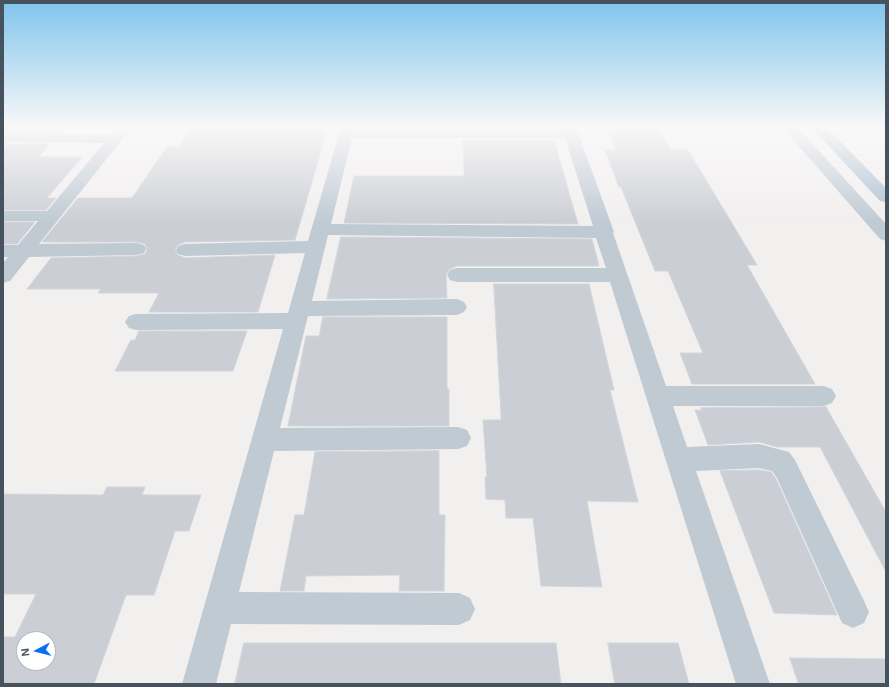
<!DOCTYPE html>
<html>
<head>
<meta charset="utf-8">
<style>
  body { margin:0 }
  #map { position:relative; width:889px; height:687px; overflow:hidden; background:#f2efef; font-family:Helvetica,sans-serif }
  canvas { display:block }
  .frame { position:absolute; inset:0; border:4px solid #46535f; pointer-events:none }
  .north { position:absolute; left:16px; top:631px; width:40px; height:40px; box-sizing:border-box; background:#fff; border:1px solid #b5babf; border-radius:50%; rotate:263deg; font-size:11px; font-weight:700; line-height:16px; text-align:center; color:#46535f }
  .north::after { content:''; display:block; margin:auto; width:14px; height:18px; background:#0a6ff1; clip-path:polygon(50% 0,100% 100%,50% 72%,0 100%) }
</style>
</head>
<body>
<div id="map">
<canvas width="889" height="687"></canvas>
<div class="frame"></div>
<div class="north">N</div>
</div>
<script>
const ctx = document.querySelector('canvas').getContext('2d');
ctx.lineJoin = 'round';
function paint(path, color) { ctx.fillStyle = color; ctx.fill(path, 'evenodd'); }
function stroke(path, color, width, dash) { ctx.strokeStyle = color; ctx.lineWidth = width; ctx.lineCap = dash ? 'butt' : 'round'; ctx.setLineDash(dash || []); ctx.stroke(path); }
const building = new Path2D(`
  M 3,127 L 67,127 L 62,133 L 3,133 Z
  M 191,127 L 328,127 L 295,240 L 185,242 L 178,245 L 175,249 L 178,255 L 185,258 L 275,255 L 258,312 L 149,312 L 159,293 L 98,293 L 101,289 L 27,289 L 51,258 L 137,256 L 145,254 L 147,250 L 145,244 L 137,242 L 42,242 L 78,198 L 132,198 L 167,147 L 179,147 Z
  M 462,127 L 550,127 L 550,128 L 462,128 Z
  M 606,127 L 658,127 L 671,150 L 688,150 L 757,265 L 747,265 L 815,384 L 692,384 L 680,353 L 703,353 L 668,271 L 655,271 L 621,187 L 619,187 L 605,150 L 616,150 Z
  M 463,140 L 554,140 L 578,224 L 344,223 L 354,176 L 464,176 Z
  M 3,144 L 50,144 L 38,157 L 82,157 L 47,198 L 56,198 L 46,210 L 3,210 Z
  M 3,222 L 35,222 L 17,244 L 3,244 Z
  M 341,237 L 592,239 L 599,266 L 457,266 L 450,269 L 446,274 L 447,298 L 327,299 Z
  M 494,284 L 589,284 L 614,390 L 610,390 L 638,502 L 587,501 L 602,587 L 541,586 L 533,518 L 506,518 L 505,500 L 486,499 L 485,477 L 487,477 L 483,420 L 501,420 Z
  M 323,317 L 447,317 L 447,389 L 449,389 L 449,426 L 288,426 L 306,336 L 319,336 Z
  M 139,331 L 247,331 L 233,371 L 115,371 L 131,340 L 135,340 Z
  M 826,407 L 886,512 L 886,572 L 820,447 L 777,447 L 759,442 L 708,445 L 695,410 L 702,410 L 701,408 Z
  M 439,451 L 439,515 L 445,515 L 444,591 L 399,591 L 400,575 L 306,576 L 304,591 L 280,591 L 295,515 L 304,515 L 315,452 Z
  M 759,470 L 771,472 L 776,479 L 837,615 L 774,613 L 720,471 Z
  M 107,487 L 145,487 L 142,495 L 201,495 L 189,531 L 175,531 L 154,595 L 126,595 L 94,684 L 3,684 L 3,637 L 15,637 L 36,594 L 3,594 L 3,494 L 103,495 ZM 24,639 L 48,639 L 48,663 L 24,663 Z
  M 244,643 L 556,643 L 561,684 L 235,684 Z
  M 608,643 L 678,643 L 689,684 L 615,684 Z
  M 790,658 L 886,659 L 886,684 L 799,684 Z`);
paint(building, '#cbced5');
stroke(building, '#d3d5dc', 1);
paint(new Path2D(`
  M 117,127 L 132,127 L 39,244 L 137,243 L 144,245 L 146,249 L 144,253 L 137,255 L 29,257 L 10,281 L 3,283 L 3,263 L 8,257 L 3,257 L 3,245 L 18,245 L 38,221 L 3,221 L 3,211 L 47,211 L 104,143 L 3,142 L 3,134 L 111,135 Z
  M 341,127 L 355,127 L 354,130 L 563,130 L 562,127 L 576,127 L 614,232 L 613,233 L 666,386 L 824,386 L 832,389 L 836,396 L 832,403 L 824,406 L 673,406 L 687,447 L 759,444 L 789,452 L 795,460 L 864,601 L 869,612 L 864,623 L 853,628 L 842,623 L 777,478 L 772,471 L 759,468 L 696,471 L 770,684 L 736,684 L 610,282 L 457,282 L 450,280 L 447,275 L 450,270 L 457,268 L 606,268 L 596,238 L 328,235 L 312,301 L 457,299 L 464,302 L 467,307 L 464,312 L 457,315 L 308,316 L 280,428 L 458,427 L 467,430 L 471,438 L 467,446 L 458,449 L 274,451 L 239,592 L 459,593 L 470,598 L 475,609 L 470,620 L 459,625 L 231,624 L 216,684 L 182,684 L 283,329 L 136,330 L 129,328 L 125,322 L 129,316 L 136,314 L 288,313 L 305,253 L 185,256 L 178,254 L 176,250 L 178,246 L 185,244 L 308,241 ZM 352,138 L 565,138 L 593,226 L 331,224 Z
  M 782,127 L 797,127 L 886,224 L 886,241 L 880,239 Z`), '#bfcad3');
paint(new Path2D(`
  M 811,127 L 826,127 L 886,188 L 886,202 L 880,201 Z`), '#adbfd1');
const sky = ctx.createLinearGradient(0, 0, 0, 223);
sky.addColorStop(0, '#80c4ec');
sky.addColorStop(0.57, '#f9f8f8');
sky.addColorStop(1, '#f9f8f800');
ctx.fillStyle = sky;
ctx.fillRect(0, 0, 889, 223);
</script>
</body>
</html>
